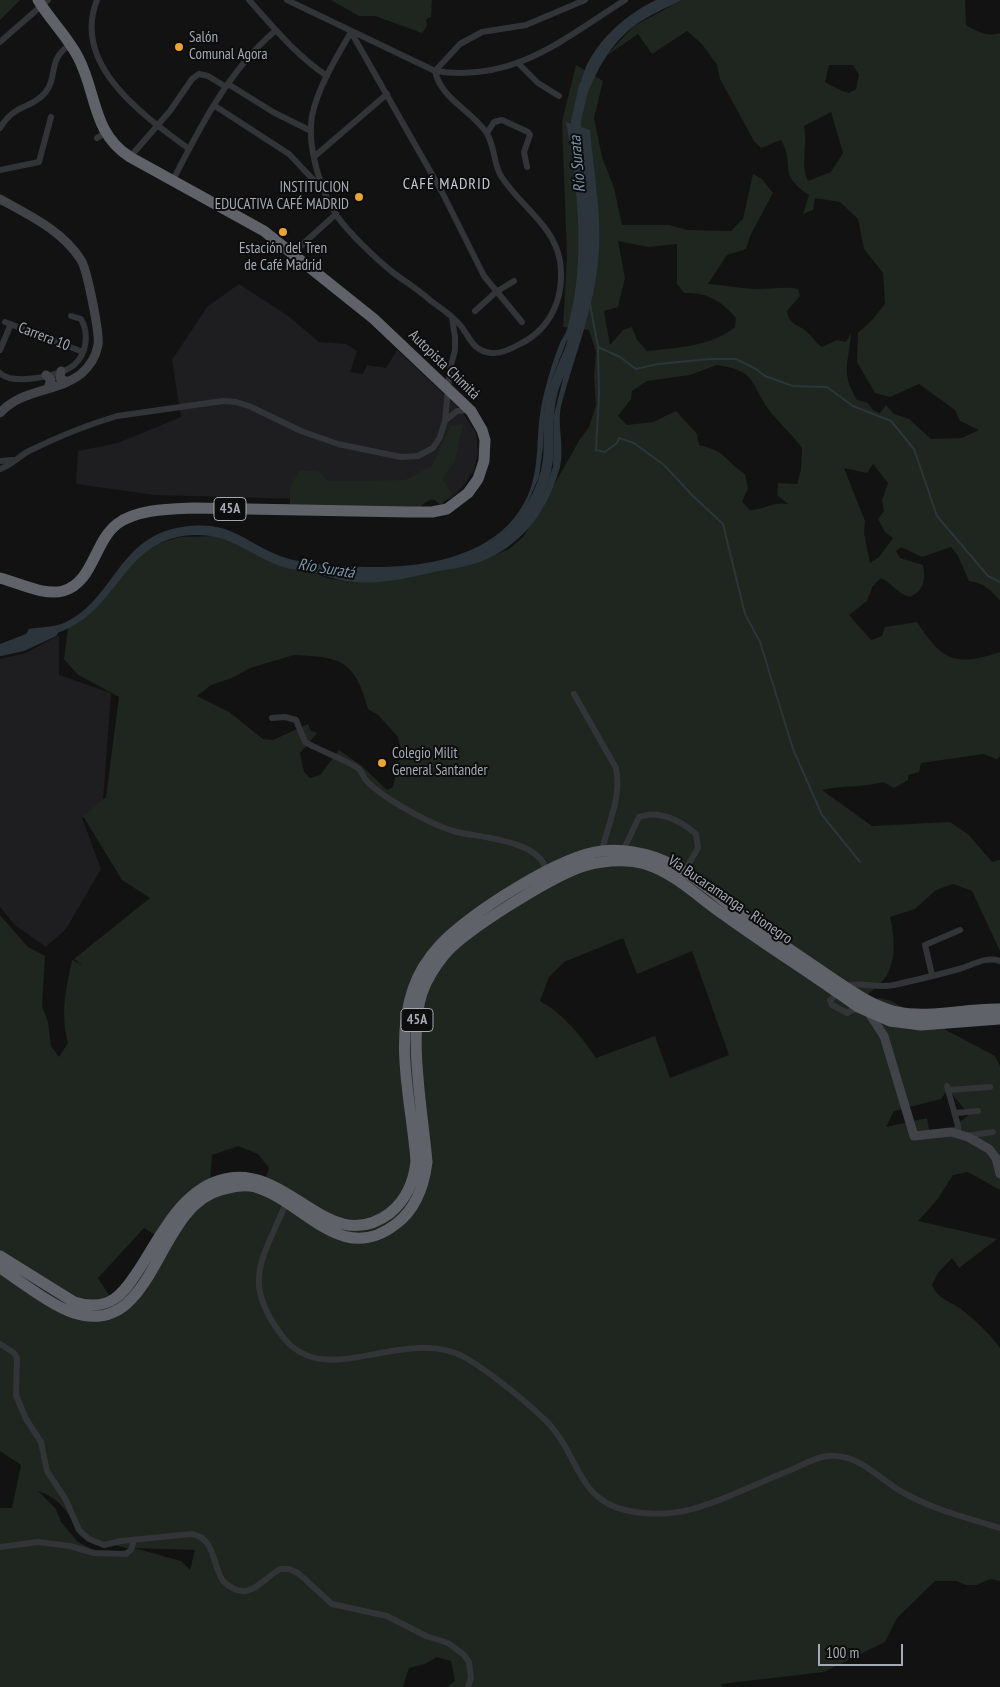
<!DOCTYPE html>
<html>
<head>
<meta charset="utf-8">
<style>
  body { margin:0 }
  #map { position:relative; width:1000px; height:1687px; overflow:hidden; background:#121213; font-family:"PT Sans Narrow",sans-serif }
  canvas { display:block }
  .scale { position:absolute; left:818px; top:1644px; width:85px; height:22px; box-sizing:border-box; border:2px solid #a4a9b3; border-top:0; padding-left:6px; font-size:15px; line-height:18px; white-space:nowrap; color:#a4a9b3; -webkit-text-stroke:4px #0d0d0e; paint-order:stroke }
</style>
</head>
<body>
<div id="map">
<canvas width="1000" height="1687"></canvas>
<div class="scale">100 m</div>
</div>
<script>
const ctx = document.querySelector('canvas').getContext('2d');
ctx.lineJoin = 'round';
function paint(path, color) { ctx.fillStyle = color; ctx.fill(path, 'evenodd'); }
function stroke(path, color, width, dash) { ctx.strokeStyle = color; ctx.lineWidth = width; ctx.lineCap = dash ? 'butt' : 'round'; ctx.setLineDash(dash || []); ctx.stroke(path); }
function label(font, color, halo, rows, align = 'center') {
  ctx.font = font + ' "PT Sans Narrow",sans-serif'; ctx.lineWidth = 4; ctx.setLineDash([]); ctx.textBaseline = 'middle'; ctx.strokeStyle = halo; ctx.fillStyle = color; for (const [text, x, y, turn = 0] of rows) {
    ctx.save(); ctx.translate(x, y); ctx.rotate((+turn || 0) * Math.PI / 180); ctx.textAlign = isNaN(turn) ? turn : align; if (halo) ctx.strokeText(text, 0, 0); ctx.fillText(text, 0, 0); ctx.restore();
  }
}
paint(new Path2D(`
  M 239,284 L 288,316 L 319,342 L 346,344 L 357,351 L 350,372 L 363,374 L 367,365 L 386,368 L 397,350 L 461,410 L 476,433 L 478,452 L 474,470 L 463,486 L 450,499 L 407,502 L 155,495 L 76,484 L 78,451 L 118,443 L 181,417 L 172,360 L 207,307 Z
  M 59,635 L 59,675 L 111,693 L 103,800 L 82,818 L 101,869 L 66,929 L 46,947 L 15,925 L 0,907 L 0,659 L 26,653 Z`), '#1e1e20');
paint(new Path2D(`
  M 0,0 L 20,0 L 0,20 Z
  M 331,0 L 432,0 L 431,17 L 426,19 L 427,26 L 422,33 L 375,16 L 359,16 Z
  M 682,0 L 965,0 L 966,25 C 978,32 987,37 1000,33 L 1000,601 C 991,590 984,583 969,581 L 958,556 L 951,547 L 922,557 L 901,547 L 896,551 L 900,558 L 923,565 C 926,580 924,590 910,597 C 895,592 893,584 881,578 L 872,587 L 867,601 L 849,615 L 871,640 L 882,636 L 885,627 L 917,622 C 942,661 956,667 1000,652 L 1000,756 L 997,759 L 983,754 L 921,763 L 919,772 L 908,775 L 908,780 L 894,788 L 883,782 C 863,788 843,785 822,790 L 872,826 L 950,822 L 969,835 L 992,862 L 1000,860 L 1000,951 L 972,891 L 953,884 L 936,890 L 915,909 L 890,917 C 894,935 897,957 887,975 C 881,986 864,996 855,1004 L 880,998 L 891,1001 L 995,1056 L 1000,1066 L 1000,1190 L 968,1172 L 953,1175 L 937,1200 L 918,1221 L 997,1239 L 959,1268 L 952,1258 L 938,1273 L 932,1285 C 938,1300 953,1302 965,1312 C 977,1322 991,1335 1000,1348 L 1000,1581 L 990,1579 L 977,1585 L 966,1585 L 956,1581 L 935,1581 L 897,1618 L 885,1642 L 824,1672 L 721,1684 L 722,1687 L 447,1687 L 455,1681 L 451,1661 L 437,1657 L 425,1664 L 409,1668 L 403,1687 L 0,1687 L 0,1508 L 12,1508 L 21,1465 L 0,1451 L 0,915 L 28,947 L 45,956 L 42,1006 L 48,1022 L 51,1046 L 59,1057 L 68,1043 C 60,1014 66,989 72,960 L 84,966 L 74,959 L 150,898 L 122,880 L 83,816 L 106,797 L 119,697 L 77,674 L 64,659 L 68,628 L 85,617 L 100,602 L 140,555 L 157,544 L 180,537 L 216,536 L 236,542 L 278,565 L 315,573 L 330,579 L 356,582 L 472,565 L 509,549 L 523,537 L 536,517 L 580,439 L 589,427 L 596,405 L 594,376 L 596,352 L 589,330 L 563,327 L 567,256 L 562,121 L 576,65 L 603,81 L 594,118 L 602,157 L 614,188 L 622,225 L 669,225 L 687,230 L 731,231 L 743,219 L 753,174 L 762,179 L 773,193 L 751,234 L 746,249 L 727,255 L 708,284 C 723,285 739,288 755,289 C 767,289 790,286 798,289 L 800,296 L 787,311 C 790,328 799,323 808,333 C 813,338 816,343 822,347 L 837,340 L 846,342 L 851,333 C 849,363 840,372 857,400 L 868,403 L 873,410 L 880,413 L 886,405 L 894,414 L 909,419 L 931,439 L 962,438 L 979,430 L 960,421 L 955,410 L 919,384 L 890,397 L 875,393 L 857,362 L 858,333 L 872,320 L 885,304 L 883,273 L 864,249 L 858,219 L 840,202 L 815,198 L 813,210 L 803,214 L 809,195 C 776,173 796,166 781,140 L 761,148 L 754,141 L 720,79 L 717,65 L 702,44 L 687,31 L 652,54 L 638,34 L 606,56 L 634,26 ZM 829,65 L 853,65 L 859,75 L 856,89 L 849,93 L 842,91 L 825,82 ZM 831,112 L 843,153 L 831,172 L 808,181 C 800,163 808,145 804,126 ZM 618,241 L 648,247 L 677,244 L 677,284 L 684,293 C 708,292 721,301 736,318 L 735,327 C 713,346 676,348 647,351 L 637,340 L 632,327 L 623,330 L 610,345 L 604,311 L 618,307 L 625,278 ZM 717,365 C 757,371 749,382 769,410 C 779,423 792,434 802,448 L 801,470 L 797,484 L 778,483 L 777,495 L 788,504 C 773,501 764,510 750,510 L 742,502 L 748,488 L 745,474 C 724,460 726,451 699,445 L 697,434 L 676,411 L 653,422 L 627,425 L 618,416 L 631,399 L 632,391 L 647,381 L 690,375 ZM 873,464 L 888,483 L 882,500 L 884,511 L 878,519 L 885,532 L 893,538 L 879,557 L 870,563 L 864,534 L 865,521 L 844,468 L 867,473 ZM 294,655 C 342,657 355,661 368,709 L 378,715 L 398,737 L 401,750 L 393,787 L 387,790 L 362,766 L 339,750 L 320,775 L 310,778 L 304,772 L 300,753 L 317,733 L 311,731 L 308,724 L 273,740 L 263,739 L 229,712 L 197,696 L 211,685 L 232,678 L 250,668 ZM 623,938 L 637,974 L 692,951 L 729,1055 L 670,1078 L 655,1036 L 596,1058 C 581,1036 564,1014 540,1001 L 549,977 L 564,962 ZM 948,1089 L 969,1115 L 942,1135 L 930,1134 L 927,1118 L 886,1127 L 894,1111 L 941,1099 ZM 238,1146 L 258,1154 L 269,1168 L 264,1183 L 210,1183 L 212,1155 ZM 144,1228 L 158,1237 L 112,1300 L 98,1278 ZM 38,1491 C 60,1498 71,1515 80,1536 L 130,1549 L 103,1555 L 78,1542 L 61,1522 L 56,1509 ZM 134,1548 L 195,1550 L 190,1570 L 181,1561 Z
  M 463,424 L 455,461 L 442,479 L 452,494 L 441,505 L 432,498 L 417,509 L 290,507 L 290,486 L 300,471 L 318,470 L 327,481 L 405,480 L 432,466 L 450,426 Z`), '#1e261f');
paint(new Path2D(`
  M 656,0 L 682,0 C 666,8 649,15 634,26 C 602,50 589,89 575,125 L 590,130 C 594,176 604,225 597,271 C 591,316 574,358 562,402 C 556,423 565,446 560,467 C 547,513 520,549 474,564 C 462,568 447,569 434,572 C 408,578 383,584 355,582 C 341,581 329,577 316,573 C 303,570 289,570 277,565 C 242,550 224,530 183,536 C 132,544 121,590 85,618 C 61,636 29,642 0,648 L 0,644 L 26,634 L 29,629 C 40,627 56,627 66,622 C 114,599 119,536 182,527 C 231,520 240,540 280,556 C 302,565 350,567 375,567 C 422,567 483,558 515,517 C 543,481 534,448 541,408 C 545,387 552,363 560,343 C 563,337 567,332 568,326 C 586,263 578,185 566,122 L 575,125 C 578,108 578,87 584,72 C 596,40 627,14 656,0 ZM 567,340 L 571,347 L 554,415 L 553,467 L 544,492 L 522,524 L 504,539 L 522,515 L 539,477 L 543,446 L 545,406 L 551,381 Z`), '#2c353b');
stroke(new Path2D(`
  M 590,304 L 598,347 L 599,394 L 596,450 L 605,452 L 617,443 L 619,438 L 634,443 L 664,465 L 693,496 L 723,524 L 745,614 L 760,642 L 793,749 L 822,815 L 860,862
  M 598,347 L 620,357 L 636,369 L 658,364 L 710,359 L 736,359 L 756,369 L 765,376 L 793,386 L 827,387 L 853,406 L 891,421 L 914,449 L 937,516 L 988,576 L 1000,582`), '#2c353b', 2);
stroke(new Path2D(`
  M 576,138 L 576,121 L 584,86
  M 496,545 C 522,527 545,491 548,459 C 550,436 546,415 553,391 C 557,375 573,348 574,334
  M 0,651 L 23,646 L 53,632`), '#2c353b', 10);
stroke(new Path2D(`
  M 97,0 C 71,65 144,116 189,149
  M 249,0 C 274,28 296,55 327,76
  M 287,0 L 435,71 C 514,83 562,40 625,0
  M 351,32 C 336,58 318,87 312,116 C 307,147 320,190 337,216 C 349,233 374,257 391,271 C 404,281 419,290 431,301 C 441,308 453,316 461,326 C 470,338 473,351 491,353 C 500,354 511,349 520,344 C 552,328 565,296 560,261 C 554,225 519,205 501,176 C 493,163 495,145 486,132 C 471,110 441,99 435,71
  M 351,32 L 442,192 L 484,276 L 522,322
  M 0,42 L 48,0
  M 519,64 L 538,83 L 559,96
  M 435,71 L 460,44 L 482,32 L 526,25 L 585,0
  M 228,84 L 273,112 L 311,131
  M 215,106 L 289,154 L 323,190
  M 0,128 C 15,103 30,110 45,93 C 59,76 46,60 71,44
  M 487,133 L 494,122 L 502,120 L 528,132 L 530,135 L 524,152 L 527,167
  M 97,138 L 105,133
  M 315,156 L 387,94
  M 130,157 L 170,111 L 192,79 L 199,74 L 208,76 L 226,87
  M 0,170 L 39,162 L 51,117
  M 173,180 C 200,127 229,70 275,31
  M 293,253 L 336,214
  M 475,311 L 496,292 L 514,281
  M 5,322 L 83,352
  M 0,350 L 11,324
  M 0,373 C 12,386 61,376 74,365 C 87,354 89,333 81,319 L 71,316
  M 446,420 L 457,411 L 469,410
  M 0,461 L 13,460
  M 0,469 C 11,466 19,456 29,451 C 57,437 87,425 117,416 L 223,401 L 236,402 L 249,406 L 301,431 L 338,444 L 401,457 L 418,456 L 433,448 L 440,437 L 445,421 L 450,369 L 455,350 L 455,337 L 452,318
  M 574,694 L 616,768 C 622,798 608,823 602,851
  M 272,718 L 285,717 L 296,720 L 305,742 C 318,750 351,762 359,769 C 362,772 363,776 365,779 C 380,797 430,824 453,831 C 478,838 539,839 546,870
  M 623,851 L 639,817 C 659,809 681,821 696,834 L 698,848 L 684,872
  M 932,975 L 925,945 L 960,930
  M 844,986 C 860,981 877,989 894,985 C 916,980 938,975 959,969 C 974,965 984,956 1000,961
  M 839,993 L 830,1000 L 832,1005 L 847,1013 L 858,1007
  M 947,1086 L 958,1126 L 958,1134
  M 948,1090 L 990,1087
  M 955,1113 L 978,1111
  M 964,1136 L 993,1132
  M 286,1203 C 263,1259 240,1282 283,1337 C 326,1393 406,1323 466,1358 C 491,1373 530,1404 550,1425 C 579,1456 577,1501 629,1511 C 689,1524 737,1490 791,1470 C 802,1465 816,1457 827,1456 C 860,1453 878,1479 904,1493 C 934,1510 968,1518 1000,1528
  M 0,1344 L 14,1353 L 17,1358 L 16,1395 L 26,1419 L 41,1442 L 47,1471 L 66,1500 L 79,1530 L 89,1539 L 104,1545 L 121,1541 L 191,1534 C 215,1537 212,1564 223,1581 C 248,1605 261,1580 280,1569 L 289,1569 L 298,1573 L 332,1604 L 387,1616 L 426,1636 L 448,1643 L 463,1654 L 469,1662 L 471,1678 L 468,1687
  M 0,1547 L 38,1542 L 70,1546 L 94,1553 L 126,1554 L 131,1550 L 134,1540`), '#333438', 6);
stroke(new Path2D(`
  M 0,199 C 29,215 63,231 81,260 C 87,269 100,334 98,345 C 96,356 89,367 81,374 C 56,393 23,388 0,413
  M 61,371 L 60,378 L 67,382
  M 46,375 L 51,380 L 48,388
  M 869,1013 L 884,1036 L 914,1136 L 951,1132 L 968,1137 L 989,1149 L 996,1158 L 1000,1174`), '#414348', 9);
stroke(new Path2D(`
  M 0,578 C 19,583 44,596 63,591 C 93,583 94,542 117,524 C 137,509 170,509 194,508 L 409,512 L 432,512 L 447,509 L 468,493 L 478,479 L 484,461 L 485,440 L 482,430 L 471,411 L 374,319 L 264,231 L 130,157 C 92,133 97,93 78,57 C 67,36 50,20 38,0
  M 0,1256 L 74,1302 C 86,1306 102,1307 114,1299 C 125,1292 131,1281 138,1271 C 160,1238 181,1189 224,1179 C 289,1163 329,1259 390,1213 C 407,1199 414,1182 416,1161 C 412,1106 394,1043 413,989 C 418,974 429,957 440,945 C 468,914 561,855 602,851 C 619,849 638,852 654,857 C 689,869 714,894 743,916 C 772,938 802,958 832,978 C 853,992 872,1006 897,1012 C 930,1019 966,1008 1000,1009
  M 0,1268 C 20,1281 52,1306 74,1313 C 156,1339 155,1207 221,1190 C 232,1187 243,1184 255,1187 C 304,1201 341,1267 396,1224 C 416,1209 424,1186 427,1162 C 423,1115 408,1035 422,993 C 427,979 436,965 445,954 C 467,929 547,880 578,868 C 598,861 624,858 645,864 C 677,874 700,899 727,917 C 770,948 815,976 858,1007 L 890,1021 L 921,1025 L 1000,1019`), '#5f6269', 11);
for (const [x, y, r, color] of [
  [179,47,5,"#eba532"],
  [359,197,5,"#eba532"],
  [283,232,5,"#eba532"],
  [382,763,5,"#eba532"]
]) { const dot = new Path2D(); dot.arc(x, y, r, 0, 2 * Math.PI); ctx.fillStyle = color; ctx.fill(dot); stroke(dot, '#0d0d0e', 2); }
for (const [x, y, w] of [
  [230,509,32],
  [417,1020,32]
]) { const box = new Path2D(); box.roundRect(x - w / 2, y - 11.5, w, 23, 4); ctx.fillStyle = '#0d0d0e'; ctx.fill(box); stroke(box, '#a4a9b3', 1); }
label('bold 14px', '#a4a9b3', null, [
  ["45A",230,509],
  ["45A",417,1020]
]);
label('15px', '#a4a9b3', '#0d0d0e', [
  ["Salón",189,38],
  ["Comunal Agora",189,55],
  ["INSTITUCION",349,188,"right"],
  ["EDUCATIVA CAFÉ MADRID",349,205,"right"],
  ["Estación del Tren",283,249,"center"],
  ["de Café Madrid",283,266,"center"],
  ["Colegio Milit",392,754],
  ["General Santander",392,771]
], 'left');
label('15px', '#a4a9b3', '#0d0d0e', [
  ["Carrera 10",44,337,21],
  ["Autopista Chimitá",444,365,44],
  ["Vía Bucaramanga - Rionegro",730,900,34]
]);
label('italic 16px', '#7b98ae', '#0d0d0e', [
  ["Río Surata",578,164,-95],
  ["Río Suratá",326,569,9]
]);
ctx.letterSpacing = '1px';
label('16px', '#c4c8d0', '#0d0d0e', [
  ["CAFÉ MADRID",447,184]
]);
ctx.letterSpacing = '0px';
</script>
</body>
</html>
